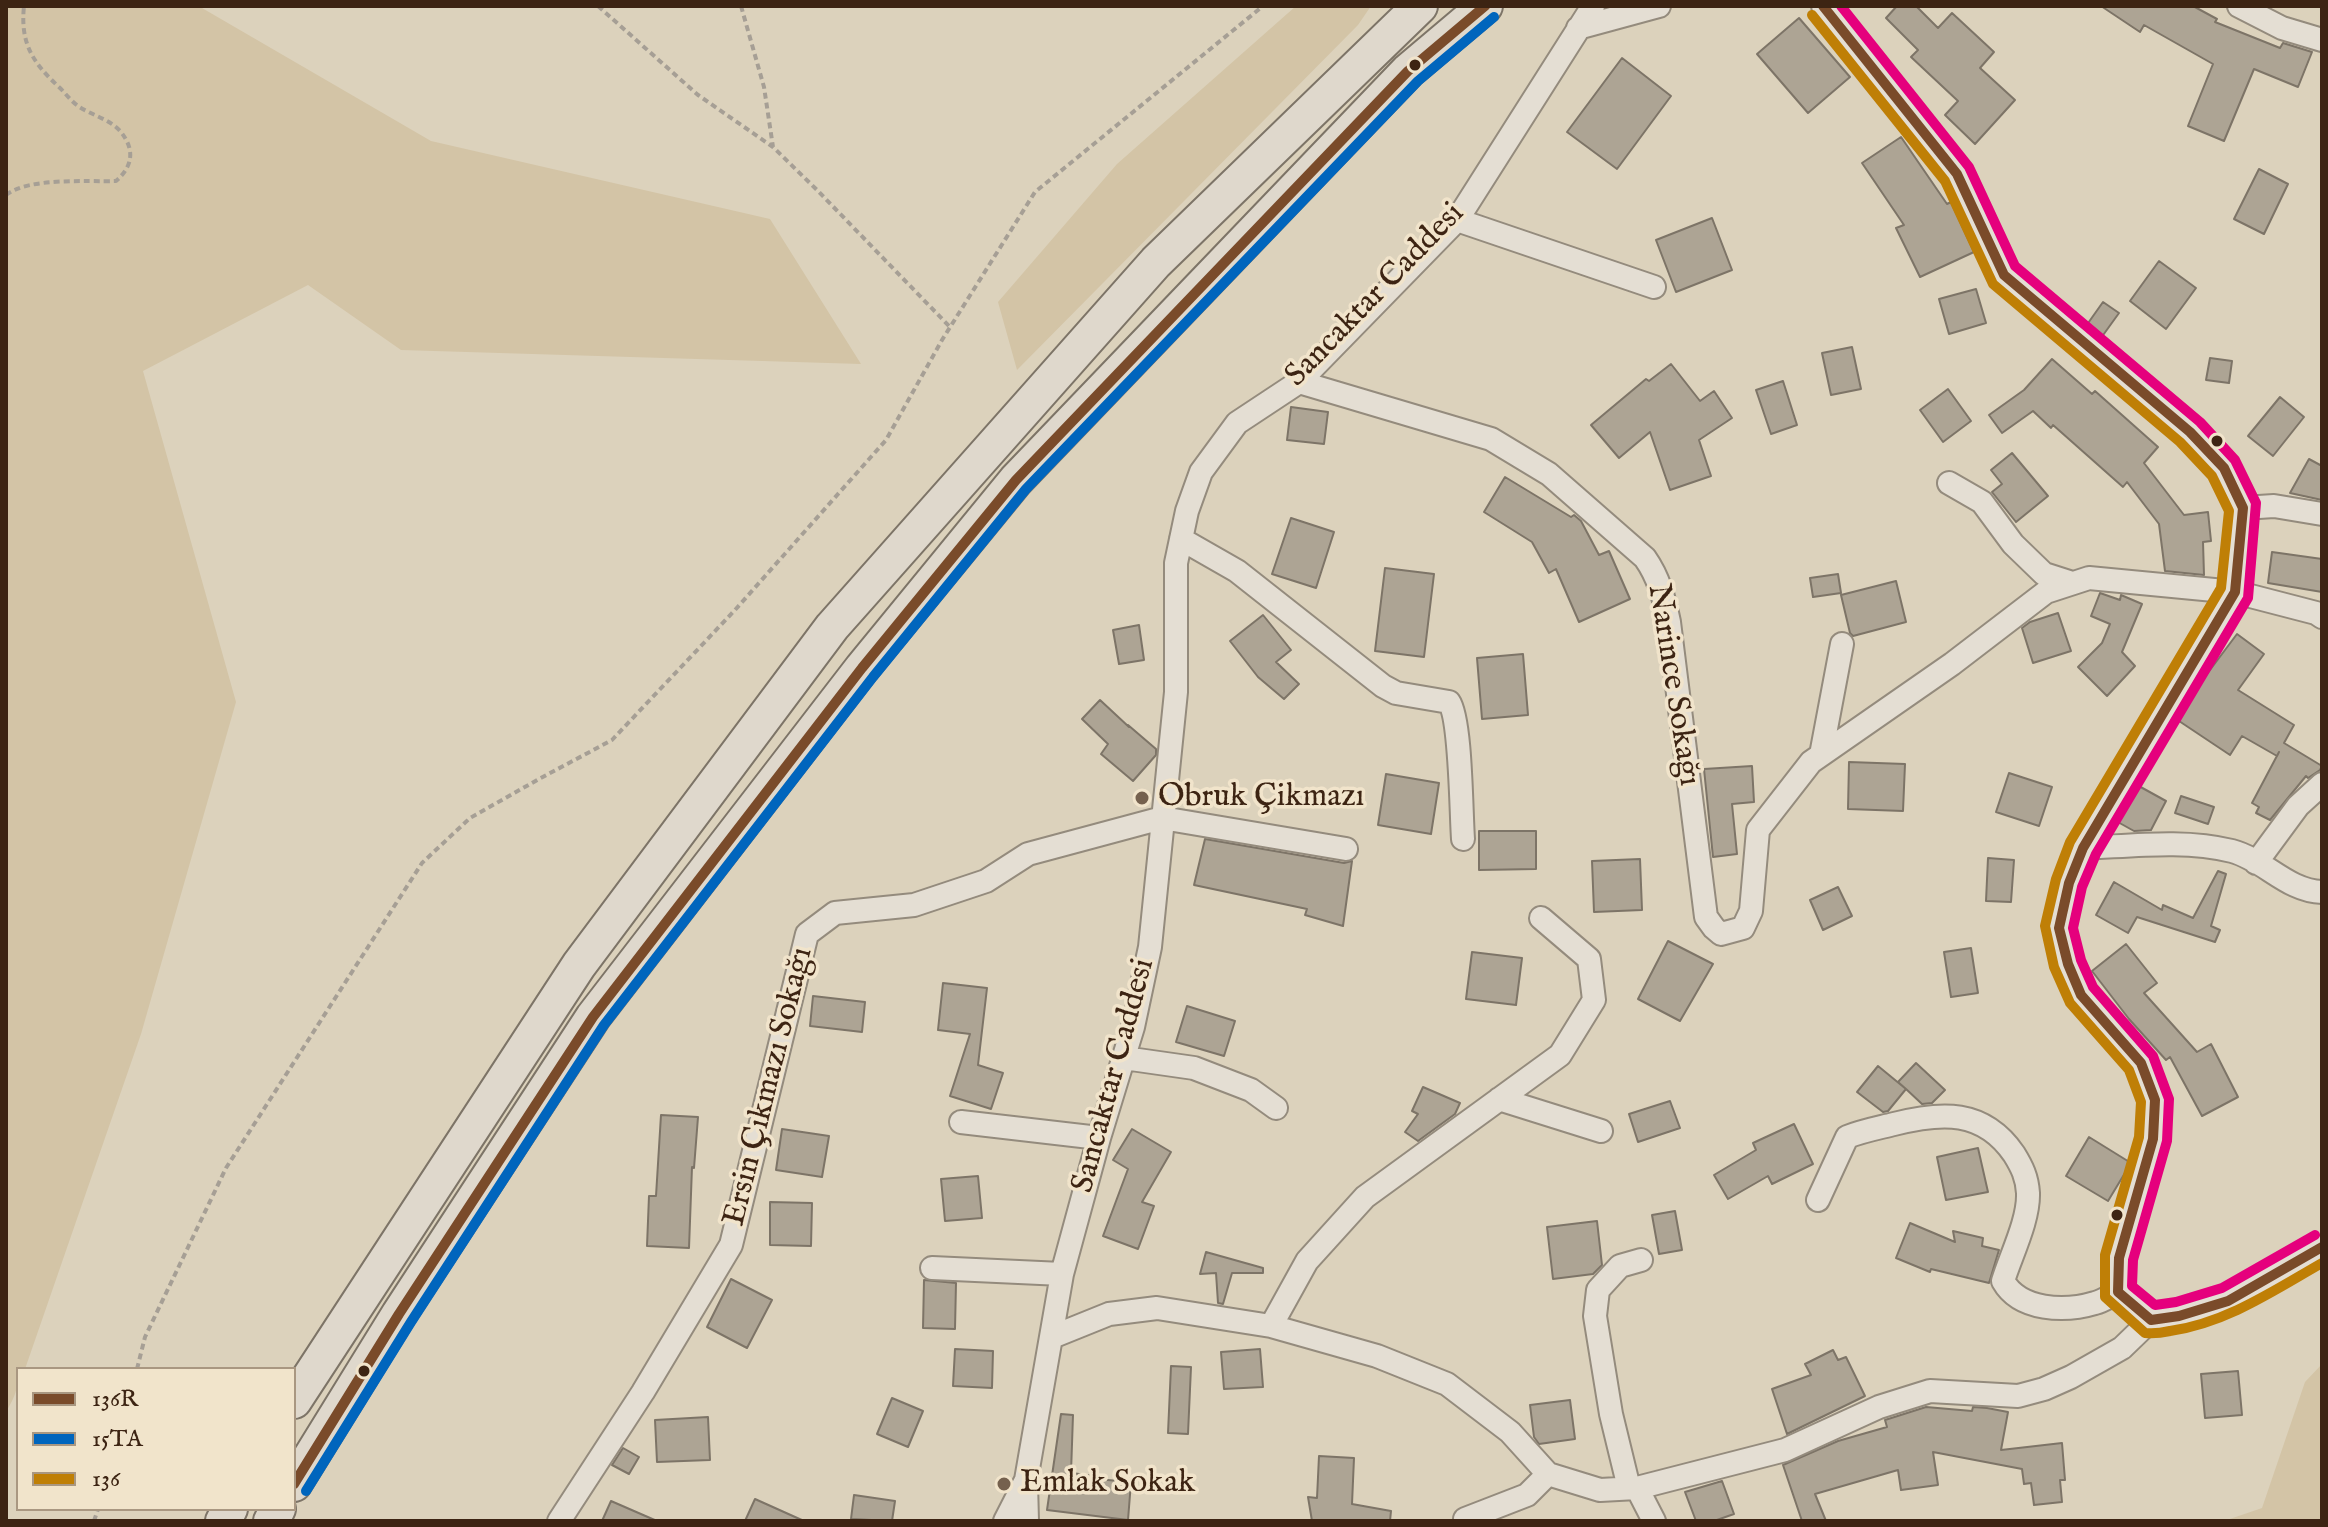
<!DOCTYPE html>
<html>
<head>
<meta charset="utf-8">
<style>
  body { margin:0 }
  #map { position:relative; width:2328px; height:1527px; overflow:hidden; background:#dcd2bc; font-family:"IM FELL English",serif }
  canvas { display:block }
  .frame { position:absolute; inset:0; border:8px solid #3d2413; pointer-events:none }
  .legend { position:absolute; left:16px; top:1367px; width:280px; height:144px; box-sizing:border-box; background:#f1e4cb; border:2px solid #a99781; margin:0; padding:10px 14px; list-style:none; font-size:24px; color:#3d2413 }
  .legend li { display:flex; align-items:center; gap:16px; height:40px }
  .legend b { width:40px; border:2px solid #a99781 }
</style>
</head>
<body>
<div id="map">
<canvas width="2328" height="1527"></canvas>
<div class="frame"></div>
<ul class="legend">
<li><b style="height:10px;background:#7a4b2a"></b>136R</li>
<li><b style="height:10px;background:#0065bd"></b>15TA</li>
<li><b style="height:10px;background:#bf7f06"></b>136</li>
</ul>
</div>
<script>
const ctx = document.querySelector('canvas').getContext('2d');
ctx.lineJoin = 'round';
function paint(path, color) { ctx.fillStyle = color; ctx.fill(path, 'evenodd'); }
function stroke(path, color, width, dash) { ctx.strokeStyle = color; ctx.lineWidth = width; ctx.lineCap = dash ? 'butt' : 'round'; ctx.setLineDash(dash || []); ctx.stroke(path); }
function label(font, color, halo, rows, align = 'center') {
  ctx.font = font + ' "IM FELL English",serif'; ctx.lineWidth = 7; ctx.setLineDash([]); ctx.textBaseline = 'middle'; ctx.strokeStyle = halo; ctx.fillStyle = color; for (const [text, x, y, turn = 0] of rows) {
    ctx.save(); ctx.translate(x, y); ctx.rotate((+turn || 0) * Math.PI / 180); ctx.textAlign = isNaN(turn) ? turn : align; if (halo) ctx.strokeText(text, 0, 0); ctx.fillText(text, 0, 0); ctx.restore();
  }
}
paint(new Path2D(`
  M 6,6 L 202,6 L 202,8 L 431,141 L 770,219 L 861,364 L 401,350 L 308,285 L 143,371 L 236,702 L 141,1034 L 25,1369 L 18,1369 C 18,1389 16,1395 6,1412 Z
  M 1296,6 L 1371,6 L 1358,25 L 1017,370 L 998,302 L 1117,164 Z
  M 2322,1364 L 2322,1521 L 2224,1521 L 2262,1508 L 2305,1382 Z`), '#d3c4a6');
const building = new Path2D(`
  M 1897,6 L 1916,6 L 1938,28 L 1952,13 L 1994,52 L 1980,68 L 2015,100 L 1975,144 L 1945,115 L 1958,101 L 1911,57 L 1918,50 L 1886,18 Z
  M 2101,6 L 2193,6 L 2217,19 L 2215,22 L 2280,48 L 2283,43 L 2312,52 L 2298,87 L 2254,69 L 2224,141 L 2188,126 L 2213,64 L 2144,25 L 2140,32 Z
  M 1799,18 L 1850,77 L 1808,113 L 1757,54 Z
  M 1622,58 L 1671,96 L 1617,169 L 1567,132 Z
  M 1901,137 L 1947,204 L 1951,202 L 1974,252 L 1920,277 L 1896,228 L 1904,225 L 1862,163 Z
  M 2259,169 L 2288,184 L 2264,234 L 2234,219 Z
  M 1712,218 L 1732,270 L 1676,292 L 1656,240 Z
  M 2159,261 L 2196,288 L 2166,329 L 2130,301 Z
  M 1976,289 L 1986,323 L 1949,334 L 1939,299 Z
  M 2103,302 L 2119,313 L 2101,338 L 2086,326 Z
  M 1852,347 L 1861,389 L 1831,395 L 1822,353 Z
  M 2210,358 L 2232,361 L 2229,383 L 2206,380 Z
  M 2052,359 L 2092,394 L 2095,391 L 2158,447 L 2144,463 L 2184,515 L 2208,512 L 2211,541 L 2203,542 L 2204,575 L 2165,571 L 2159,524 L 2127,482 L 2123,487 L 2053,425 L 2051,428 L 2033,411 L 2002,433 L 1989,415 L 2024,390 Z
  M 1671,364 L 1700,401 L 1714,391 L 1732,418 L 1699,440 L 1711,476 L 1670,490 L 1650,432 L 1619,458 L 1591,425 L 1646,379 L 1649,381 Z
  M 1783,381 L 1797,425 L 1771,434 L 1756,390 Z
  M 1948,389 L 1971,421 L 1943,442 L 1920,410 Z
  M 2280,397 L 2304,417 L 2273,456 L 2248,436 Z
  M 1291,407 L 1328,412 L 1324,444 L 1287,440 Z
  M 2012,453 L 2048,496 L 2016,522 L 1992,492 L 2002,484 L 1991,470 Z
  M 2309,459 L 2322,466 L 2322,500 L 2290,493 Z
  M 1505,477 L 1571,517 L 1574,515 L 1581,521 L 1599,555 L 1609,551 L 1630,599 L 1579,622 L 1556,569 L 1549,573 L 1532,542 L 1484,512 Z
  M 1291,518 L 1334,532 L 1316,588 L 1272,574 Z
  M 2272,552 L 2322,559 L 2322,592 L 2268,583 Z
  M 1385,568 L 1434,574 L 1424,657 L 1375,651 Z
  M 1838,574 L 1841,593 L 1813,597 L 1810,578 Z
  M 1896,581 L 1906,622 L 1853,636 L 1850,633 L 1841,595 Z
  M 2100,593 L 2120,600 L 2121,595 L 2142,604 L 2122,652 L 2135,666 L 2107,696 L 2078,667 L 2102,643 L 2110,624 L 2091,616 Z
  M 2058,613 L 2071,651 L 2033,663 L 2022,628 L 2030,622 Z
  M 1263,615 L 1291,650 L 1276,662 L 1299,684 L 1284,699 L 1258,677 L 1230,641 Z
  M 1139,625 L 1144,660 L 1119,664 L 1113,630 Z
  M 2237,634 L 2264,654 L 2238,690 L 2294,725 L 2284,743 L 2322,766 L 2320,770 L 2308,778 L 2306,776 L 2270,820 L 2256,813 L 2259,807 L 2252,803 L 2279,752 L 2277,756 L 2242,736 L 2230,755 L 2176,719 L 2199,681 L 2201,682 Z
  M 1523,654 L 1528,715 L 1482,719 L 1477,658 Z
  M 1100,700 L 1129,727 L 1128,725 L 1156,749 L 1156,755 L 1133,781 L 1101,754 L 1108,744 L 1082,719 Z
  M 1849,762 L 1905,764 L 1903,811 L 1848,809 Z
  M 1752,766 L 1754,802 L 1732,804 L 1737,854 L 1713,857 L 1704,769 Z
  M 2009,773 L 2052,787 L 2039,826 L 1996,812 Z
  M 1386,774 L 1439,783 L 1431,834 L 1378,825 Z
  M 2137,785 L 2166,801 L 2151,830 L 2134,831 L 2116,821 Z
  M 2181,796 L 2214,807 L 2208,824 L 2175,813 Z
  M 1479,831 L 1536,831 L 1536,869 L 1479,870 Z
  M 1205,839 L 1344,863 L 1352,861 L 1343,926 L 1305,915 L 1307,909 L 1194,885 Z
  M 1988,858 L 2014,860 L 2011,902 L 1986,901 Z
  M 1640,859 L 1642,910 L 1594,912 L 1592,861 Z
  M 2218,871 L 2226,874 L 2211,926 L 2220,930 L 2215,942 L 2137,917 L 2128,933 L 2096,915 L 2114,882 L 2162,910 L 2163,905 L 2193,918 Z
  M 1838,887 L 1852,916 L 1823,930 L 1810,900 Z
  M 1668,941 L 1713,964 L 1680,1021 L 1638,999 Z
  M 2126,944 L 2157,983 L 2144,993 L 2197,1052 L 2211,1044 L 2238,1097 L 2202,1116 L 2170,1057 L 2166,1060 L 2129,1019 L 2092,971 Z
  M 1971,948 L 1978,993 L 1951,997 L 1944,952 Z
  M 1472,952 L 1522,958 L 1516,1005 L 1466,999 Z
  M 943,983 L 987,988 L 978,1065 L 1003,1073 L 991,1109 L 950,1096 L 970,1034 L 938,1030 Z
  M 813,996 L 865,1002 L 862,1032 L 810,1026 Z
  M 1187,1006 L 1235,1021 L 1224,1056 L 1176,1042 Z
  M 1916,1063 L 1945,1090 L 1932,1103 L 1922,1104 L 1906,1089 L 1888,1111 L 1883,1112 L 1857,1092 L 1878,1066 L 1906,1089 L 1898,1082 Z
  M 1423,1087 L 1460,1103 L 1455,1114 L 1418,1141 L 1405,1132 L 1418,1114 L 1412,1111 Z
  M 1670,1101 L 1680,1128 L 1638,1142 L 1629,1114 Z
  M 661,1115 L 698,1117 L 694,1168 L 692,1167 L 689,1248 L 647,1246 L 649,1196 L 656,1196 Z
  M 1794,1124 L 1813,1164 L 1772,1184 L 1768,1176 L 1728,1199 L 1714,1175 L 1756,1150 L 1753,1143 Z
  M 782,1129 L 829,1136 L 822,1177 L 776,1170 Z
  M 1132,1129 L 1171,1152 L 1142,1202 L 1154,1206 L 1138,1249 L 1103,1236 L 1128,1169 L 1113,1160 Z
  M 2089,1137 L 2131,1163 L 2108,1201 L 2066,1176 Z
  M 1978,1148 L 1988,1192 L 1946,1200 L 1937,1157 Z
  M 978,1176 L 982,1218 L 945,1221 L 941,1179 Z
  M 770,1202 L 812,1203 L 811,1246 L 770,1245 Z
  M 1675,1211 L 1682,1250 L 1659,1254 L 1652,1215 Z
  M 1597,1221 L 1602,1265 L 1593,1274 L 1553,1279 L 1547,1227 Z
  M 1910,1223 L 1955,1242 L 1953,1231 L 1983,1238 L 1982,1246 L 1999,1250 L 1989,1283 L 1931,1269 L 1930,1272 L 1896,1258 Z
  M 1206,1252 L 1263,1268 L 1263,1273 L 1232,1273 L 1223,1304 L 1218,1303 L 1216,1273 L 1200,1274 Z
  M 731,1279 L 772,1300 L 747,1348 L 707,1327 Z
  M 924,1280 L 956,1283 L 955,1329 L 923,1328 Z
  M 955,1349 L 993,1351 L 992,1388 L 953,1386 Z
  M 1260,1349 L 1263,1387 L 1224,1389 L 1221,1352 Z
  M 1833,1350 L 1838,1360 L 1846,1357 L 1865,1396 L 1787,1434 L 1772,1389 L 1811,1375 L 1805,1364 Z
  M 1171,1366 L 1191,1367 L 1188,1434 L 1168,1433 Z
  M 2238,1371 L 2242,1415 L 2205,1418 L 2201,1374 Z
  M 892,1398 L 923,1411 L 908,1447 L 877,1434 Z
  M 1570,1400 L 1575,1439 L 1539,1444 L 1534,1437 L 1530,1405 Z
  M 1926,1407 L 1972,1411 L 1973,1407 L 1987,1408 L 2008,1412 L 2001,1450 L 2062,1443 L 2065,1480 L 2060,1480 L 2062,1502 L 2034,1505 L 2031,1483 L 2024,1484 L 2022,1469 L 1933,1452 L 1938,1485 L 1901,1490 L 1898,1470 L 1815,1494 L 1826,1521 L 1802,1521 L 1783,1465 L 1838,1441 L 1887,1427 L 1885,1420 Z
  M 1061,1414 L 1073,1415 L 1071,1473 L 1096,1476 L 1096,1479 L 1131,1482 L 1128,1520 L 1047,1510 Z
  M 708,1417 L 710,1460 L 657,1462 L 655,1420 Z
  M 623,1448 L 639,1457 L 629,1474 L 612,1465 Z
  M 1319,1456 L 1354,1458 L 1352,1504 L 1391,1511 L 1390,1521 L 1312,1521 L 1308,1497 L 1317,1498 Z
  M 1722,1481 L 1734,1514 L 1714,1521 L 1696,1521 L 1685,1492 Z
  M 854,1495 L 895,1501 L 892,1521 L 851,1519 Z
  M 755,1499 L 804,1521 L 745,1521 Z
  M 611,1501 L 657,1521 L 602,1521 Z`);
paint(building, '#ada494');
stroke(building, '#7d7467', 2);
const minor = new Path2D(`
  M 1823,6 L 1957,174 L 2004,275 L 2190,432 L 2224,468 L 2243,508 L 2235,592 L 2083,848 L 2069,883 L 2059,928 L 2068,964 L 2081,995 L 2141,1063 L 2155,1100 L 2153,1139 L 2119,1258 L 2118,1292 L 2151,1320 L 2179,1316 L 2228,1301 L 2322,1247
  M 2239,6 L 2282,28 L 2322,40
  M 1578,28 L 1659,6
  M 1457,220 L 1654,287
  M 1299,382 L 1491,439 L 1549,474 L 1645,558 C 1659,578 1664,598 1669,622 L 1706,917 L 1714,928 L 1721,934 L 1743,928 L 1751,911 L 1758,830 L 1811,762 L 1952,664 L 2046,592 L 2089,578 L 2235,592 L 2316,613 L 2322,617
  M 1949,483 L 1982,502 L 2013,544 L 2044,574 L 2072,583
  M 2243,508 L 2274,506 L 2322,514
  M 1181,539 L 1237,571 L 1383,686 L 1396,693 L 1449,702 C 1461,719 1461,812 1463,839
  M 1821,755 L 1842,644
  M 2083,848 C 2132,846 2184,839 2232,851 C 2265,860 2287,891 2322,892
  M 2256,863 L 2298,806 L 2322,784
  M 1124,1058 L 1194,1068 L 1251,1090 L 1276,1108
  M 1499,1099 L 1601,1131
  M 961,1122 L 1099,1138
  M 1818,1200 L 1847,1137 C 1862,1131 1878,1128 1894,1124 C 1941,1112 1983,1109 2014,1154 C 2022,1167 2027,1177 2028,1193 C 2029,1220 2011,1255 2003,1281 C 2020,1311 2065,1312 2095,1303 C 2103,1301 2110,1296 2118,1292
  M 932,1268 L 1062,1274
  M 1271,1326 L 1307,1261 L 1365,1197 L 1560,1055 L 1594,1000 L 1589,959 L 1541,918
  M 1052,1337 L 1109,1314 L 1157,1308 L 1271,1326 L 1377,1356 L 1447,1384 L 1510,1432 L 1548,1474 L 1600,1490 L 1637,1488 L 1785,1450 L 1879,1407 L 1930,1391 L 2018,1396 L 2044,1389 L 2071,1377 L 2122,1348 L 2151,1320
  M 1026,1482 L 1027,1521
  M 1629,1488 L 1611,1414 L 1595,1316 L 1598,1290 L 1620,1266 L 1641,1260
  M 1637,1488 L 1654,1521
  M 1465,1519 L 1527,1495 L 1548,1474
  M 559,1521 L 643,1392 L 731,1245 L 807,934 L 835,913 L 914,905 L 986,881 L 1028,854 L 1162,818 L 1346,849
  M 1005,1521 L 1026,1480 L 1062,1274 L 1099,1138 L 1133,1027 L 1150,947 L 1176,692 L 1176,563 L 1187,511 L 1201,472 L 1237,423 L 1299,382 L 1457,220 L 1593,6`);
const highway = new Path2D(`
  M 294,1401 L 579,965 L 832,627 L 1156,262 L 1420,6
  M 294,1484 L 399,1314 L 593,1017 L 862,668 L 1016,480 L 1408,71 L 1485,6
  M 223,1521 L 230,1509
  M 271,1521 L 278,1509`);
stroke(minor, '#948b7d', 26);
stroke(highway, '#7d7467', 38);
stroke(new Path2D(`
  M 598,6 L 698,95 L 773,147 L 817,190 L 950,327
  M 741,6 L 764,87 L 773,147
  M 6,195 C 29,177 87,182 116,181 C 133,166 135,150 121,132 C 110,119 91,115 78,106 C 71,101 66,94 60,88 C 33,63 20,44 24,6
  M 137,1369 L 145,1337 L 226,1168 L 422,863 L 470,818 L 539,779 L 612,740 L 735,610 L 886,440 L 942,340 L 1035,192 L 1263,6
  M 94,1521 L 98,1509`), '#a69f95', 4, [6, 4]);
stroke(minor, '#e4ded3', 22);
stroke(highway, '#dfd8cc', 34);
stroke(new Path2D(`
  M 1823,6 L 1957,174 L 2004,275 L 2190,432 L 2224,468 L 2243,508 L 2235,592 L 2083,848 L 2069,883 L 2059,928 L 2068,964 L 2081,995 L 2141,1063 L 2155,1100 L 2153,1139 L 2119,1258 L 2118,1292 L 2151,1320 L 2179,1316 L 2228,1301 L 2322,1247
  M 294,1484 L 399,1314 L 593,1017 L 862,668 L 1016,480 L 1408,71 L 1485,6`), '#7a4b2a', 10);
stroke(new Path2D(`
  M 306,1491 L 411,1322 L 604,1025 L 873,677 L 1026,489 L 1418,81 L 1494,17`), '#0065bd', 10);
stroke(new Path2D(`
  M 1812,15 L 1945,181 L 1993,284 L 2180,442 L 2212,476 L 2229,511 L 2221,588 L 2070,842 L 2056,879 L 2045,926 L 2054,967 L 2070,1003 L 2129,1070 L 2141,1102 L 2139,1137 L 2105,1255 L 2105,1297 L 2145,1333 C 2154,1334 2161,1333 2170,1331 C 2226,1323 2273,1291 2322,1263`), '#bf7f06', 10);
stroke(new Path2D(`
  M 1841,6 L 1969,167 L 2015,266 L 2200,422 L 2235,460 L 2256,503 L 2248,598 L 2096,854 L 2082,887 L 2073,928 L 2081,960 L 2093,987 L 2153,1056 L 2169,1099 L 2167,1141 L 2133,1260 L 2132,1286 L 2155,1305 L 2176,1302 L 2222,1288 L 2315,1235`), '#e5007d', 10);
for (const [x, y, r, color] of [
  [1415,65,7,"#3d2413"],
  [2217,441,7,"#3d2413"],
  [1142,798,8,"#75614e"],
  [2117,1215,7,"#3d2413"],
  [364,1371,7,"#3d2413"],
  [1004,1484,8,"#75614e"]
]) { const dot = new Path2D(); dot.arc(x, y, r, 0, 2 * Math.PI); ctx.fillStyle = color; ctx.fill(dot); stroke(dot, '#f1e4cb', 3); }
label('32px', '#3d2413', '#f1e4cb', [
  ["Sancaktar Caddesi",1376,296,-46],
  ["Narince Sokağı",1672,685,81],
  ["Sancaktar Caddesi",1115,1076,-75],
  ["Ersin Çıkmazı Sokağı",770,1087,-76]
]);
label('32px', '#3d2413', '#f1e4cb', [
  ["Obruk Çikmazı",1158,798],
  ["Emlak Sokak",1020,1484]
], 'left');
</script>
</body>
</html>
